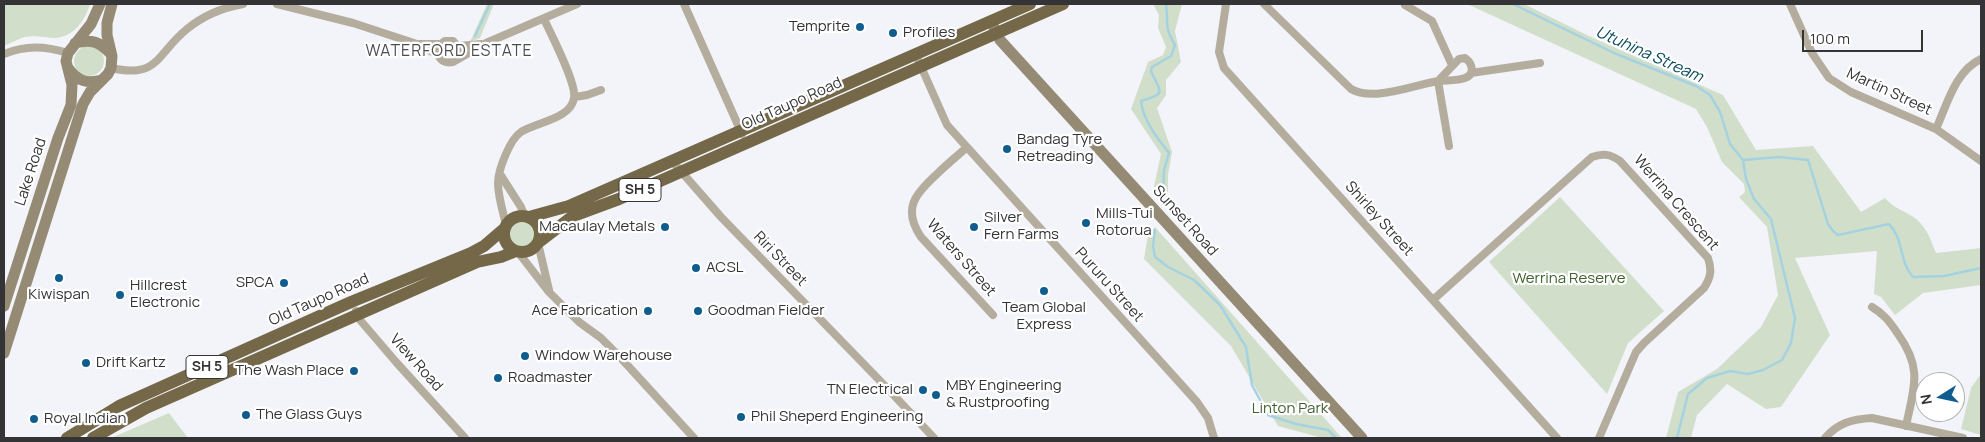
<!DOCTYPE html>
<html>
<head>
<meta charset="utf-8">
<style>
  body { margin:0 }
  #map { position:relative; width:1985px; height:442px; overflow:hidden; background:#f2f4f9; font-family:Manrope,sans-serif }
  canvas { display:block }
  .frame { position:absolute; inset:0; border:5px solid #343437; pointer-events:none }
  .north { position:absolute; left:1915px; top:372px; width:50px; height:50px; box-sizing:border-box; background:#fff; border:1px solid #aeaeaf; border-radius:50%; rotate:260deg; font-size:14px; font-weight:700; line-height:20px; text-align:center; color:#343437 }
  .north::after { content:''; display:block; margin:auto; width:18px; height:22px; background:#0f5c8f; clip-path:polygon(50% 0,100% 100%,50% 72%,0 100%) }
  .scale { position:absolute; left:1802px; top:30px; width:121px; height:22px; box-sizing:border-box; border:2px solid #343437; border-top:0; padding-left:6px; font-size:15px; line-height:18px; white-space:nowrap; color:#343437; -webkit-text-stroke:4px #fff; paint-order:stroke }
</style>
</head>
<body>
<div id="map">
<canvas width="1985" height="442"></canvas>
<div class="frame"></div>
<div class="north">N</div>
<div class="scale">100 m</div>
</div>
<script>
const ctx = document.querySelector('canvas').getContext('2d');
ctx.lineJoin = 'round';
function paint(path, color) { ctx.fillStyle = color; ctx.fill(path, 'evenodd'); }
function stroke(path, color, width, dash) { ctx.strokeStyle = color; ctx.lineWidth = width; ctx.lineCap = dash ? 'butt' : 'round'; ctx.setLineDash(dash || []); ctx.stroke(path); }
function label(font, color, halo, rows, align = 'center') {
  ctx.font = font + ' Manrope,sans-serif'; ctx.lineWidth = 4.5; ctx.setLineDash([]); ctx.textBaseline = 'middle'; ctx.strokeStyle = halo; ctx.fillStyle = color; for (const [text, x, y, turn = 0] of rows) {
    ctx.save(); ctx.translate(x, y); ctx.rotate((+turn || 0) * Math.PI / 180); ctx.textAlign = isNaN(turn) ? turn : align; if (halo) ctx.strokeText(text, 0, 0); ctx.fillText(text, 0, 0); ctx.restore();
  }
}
paint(new Path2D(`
  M 4,4 L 90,4 C 85,20 75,36 56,38 C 46,38 36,35 25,37 C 18,39 11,43 4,46 Z
  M 487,4 L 494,4 L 480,38 L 470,42 Z
  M 1153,4 L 1182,4 L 1175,31 L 1181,62 L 1166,80 L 1166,95 L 1157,108 L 1172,152 L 1168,175 L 1168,209 L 1153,191 L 1161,154 L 1131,109 L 1148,62 L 1163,55 L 1166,47 L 1158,28 L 1159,15 Z
  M 1467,4 L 1524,4 L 1591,37 L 1723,95 L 1756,150 L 1813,146 L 1861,212 L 1885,198 C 1895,209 1901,209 1912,216 C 1926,225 1930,238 1936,253 L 1981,248 L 1981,285 L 1923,293 L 1895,315 L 1881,297 L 1874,294 L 1877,251 L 1795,258 L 1830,335 L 1781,407 L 1766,409 L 1727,384 L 1697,415 L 1691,438 L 1666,438 L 1678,392 L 1717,369 L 1761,327 L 1778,295 L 1767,227 L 1739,197 L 1745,192 L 1744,184 L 1722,162 L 1707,127 L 1696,109 Z
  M74 61a15 15 0 1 1 30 0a15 15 0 1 1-30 0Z
  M 1560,197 L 1664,311 L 1628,343 L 1607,394 L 1489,262 Z
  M509 235a14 14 0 1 1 28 0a14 14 0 1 1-28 0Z
  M 1155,227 L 1342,438 L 1322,438 L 1278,426 L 1231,346 L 1144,259 L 1148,235 Z
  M 1981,374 L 1981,435 L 1961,429 L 1971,388 Z
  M 169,413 L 188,438 L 111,438 Z`), '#d1dfca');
stroke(new Path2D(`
  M 1513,4 L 1614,53 L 1696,86 L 1710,95 L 1720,112 L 1730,144 L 1743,160 L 1779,157 L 1808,160 L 1828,224 L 1833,231 L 1838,235 L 1889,224 C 1904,239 1899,262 1913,277 L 1944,276 L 1981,268
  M 475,36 L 490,4
  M 1163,198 L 1164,170 L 1169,153 C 1157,138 1143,120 1141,101 C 1167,93 1161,94 1151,71 L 1152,67 L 1171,56 L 1175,45 C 1163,25 1169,24 1166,4
  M 1155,230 L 1153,246 L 1155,257 L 1168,267 L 1194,280 L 1220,305 L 1246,347 L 1252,385 L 1268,415 L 1296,424 L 1328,430 L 1336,438
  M 1677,438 L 1688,394 L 1707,378 L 1730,371 L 1748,374 L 1763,370 L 1782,360 L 1791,343 L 1795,318 L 1771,219 L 1754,199 L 1746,179 L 1743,160`), '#a5d2e1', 2.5);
stroke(new Path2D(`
  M 277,4 L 353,23 L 417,44 L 441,44
  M 684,4 L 742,134
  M 1226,4 L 1219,52 L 1224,68 L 1557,438
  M 1264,4 L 1351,89 C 1373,102 1414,85 1438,81 C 1447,80 1457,81 1465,78 C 1476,74 1472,63 1465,58 L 1459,59 L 1438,81
  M 1790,4 L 1812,53 L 1829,78 L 1851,92 L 1936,129 L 1981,161
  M 1405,5 L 1432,21 L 1452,65
  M 417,44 L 438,55
  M 459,46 L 481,44
  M 915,53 L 947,125 L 1197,402 L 1208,418 L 1214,438
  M 4,54 C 26,45 45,46 68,53
  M 459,58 L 460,49 L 453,41 L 445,41 C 432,49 438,65 453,62 L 486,43 L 577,4
  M 111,68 C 159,79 156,54 187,29 C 204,15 221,8 243,4
  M 1471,73 L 1540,63
  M 1438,81 L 1449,146
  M 575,97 L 587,95 L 601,90
  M 1936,129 C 1947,105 1955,71 1981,59
  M 966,148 C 956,157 946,165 937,174 C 915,194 902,209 921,237 L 993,315
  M 672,161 L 721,217 L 887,388 L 934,438
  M 500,174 L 521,207 L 525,216
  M 506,225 C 503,212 498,196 498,183 C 498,170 510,139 521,132 C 537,122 571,119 574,98 C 577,84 551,34 544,19
  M 538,243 L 549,290
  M 518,252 L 549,292 L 579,322 L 601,338 L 619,356 L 694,438
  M 1434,299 L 1592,157 C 1603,153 1610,154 1620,161 L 1708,258 C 1712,270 1711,277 1704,288 L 1644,343 L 1636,352 L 1599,438
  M 1872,307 C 1884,314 1890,322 1898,334 C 1923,369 1914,387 1906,426
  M 356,311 L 360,320 L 396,362 L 465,438
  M 1825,438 C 1838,423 1852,419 1872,418 L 1963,438`), '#b4ad9d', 8);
stroke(new Path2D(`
  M 991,21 L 1000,40 L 1362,438
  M 75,43 C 91,39 99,41 111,54
  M 68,68 C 77,81 87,84 102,80
  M 4,306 L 58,138 L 71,105 L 72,85 L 66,61 L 68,53 L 91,24 L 100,4
  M 4,353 L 83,104 L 90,92 L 108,74 L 111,68 L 112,56 L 107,35 L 107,23 L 112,4`), '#958a73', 11);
stroke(new Path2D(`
  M504 234a18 18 0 1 1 36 0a18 18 0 1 1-36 0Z
  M 529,217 L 569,206 L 1030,4
  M 539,242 L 573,216 L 619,199 L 1063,4
  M 67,438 L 119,406 L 351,302 L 471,253 L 484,246 L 505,228
  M 93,438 L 146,408 L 477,262 L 501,257 L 516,251`), '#746848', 12);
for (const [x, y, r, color] of [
  [860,27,5,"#0f5c8f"],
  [893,33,5,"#0f5c8f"],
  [1007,149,5,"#0f5c8f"],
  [1086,223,5,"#0f5c8f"],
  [665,227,5,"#0f5c8f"],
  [974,227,5,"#0f5c8f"],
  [696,268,5,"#0f5c8f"],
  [59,278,5,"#0f5c8f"],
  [284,283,5,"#0f5c8f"],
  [1044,291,5,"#0f5c8f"],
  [120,295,5,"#0f5c8f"],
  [648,311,5,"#0f5c8f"],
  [698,311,5,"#0f5c8f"],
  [525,356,5,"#0f5c8f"],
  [86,363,5,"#0f5c8f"],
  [354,371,5,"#0f5c8f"],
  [498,378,5,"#0f5c8f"],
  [923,390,5,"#0f5c8f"],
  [936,395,5,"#0f5c8f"],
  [246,415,5,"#0f5c8f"],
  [741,417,5,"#0f5c8f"],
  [34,419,5,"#0f5c8f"]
]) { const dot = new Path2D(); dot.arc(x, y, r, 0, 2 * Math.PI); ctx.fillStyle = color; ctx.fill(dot); stroke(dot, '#fff', 2); }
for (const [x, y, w] of [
  [640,190,42],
  [207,367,42]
]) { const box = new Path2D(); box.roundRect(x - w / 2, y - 11.5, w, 23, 4); ctx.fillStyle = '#fff'; ctx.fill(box); stroke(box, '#343437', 1); }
label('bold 14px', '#343437', null, [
  ["SH 5",640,190],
  ["SH 5",207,367]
]);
label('15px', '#343437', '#fff', [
  ["Temprite",850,27,"right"],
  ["Profiles",903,33],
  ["Bandag Tyre",1017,140],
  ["Retreading",1017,157],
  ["Mills-Tui",1096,214],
  ["Rotorua",1096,231],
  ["Silver",984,218],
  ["Fern Farms",984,235],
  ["Macaulay Metals",655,227,"right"],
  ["ACSL",706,268],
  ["SPCA",274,283,"right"],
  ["Hillcrest",130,286],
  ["Electronic",130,303],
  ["Kiwispan",59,295,"center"],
  ["Team Global",1044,308,"center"],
  ["Express",1044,325,"center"],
  ["Ace Fabrication",638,311,"right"],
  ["Goodman Fielder",708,311],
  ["Window Warehouse",535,356],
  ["Drift Kartz",96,363],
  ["The Wash Place",344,371,"right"],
  ["Roadmaster",508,378],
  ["MBY Engineering",946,386],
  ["& Rustproofing",946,403],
  ["TN Electrical",913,390,"right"],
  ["The Glass Guys",256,415],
  ["Phil Sheperd Engineering",751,417],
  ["Royal Indian",44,419]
], 'left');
label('15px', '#343437', '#fff', [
  ["Martin Street",1889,92,25],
  ["Old Taupo Road",792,104,-24],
  ["Lake Road",31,172,-72],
  ["Werrina Crescent",1676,203,49],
  ["Shirley Street",1379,219,48],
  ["Sunset Road",1185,221,48],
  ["Waters Street",961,258,49],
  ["Riri Street",780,259,46],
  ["Pururu Street",1109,285,48],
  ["Old Taupo Road",319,300,-24],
  ["View Road",416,363,48]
]);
label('15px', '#416030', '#fff', [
  ["Werrina Reserve",1569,279],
  ["Linton Park",1290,409]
]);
ctx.letterSpacing = '1px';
label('16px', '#4c4d51', '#fff', [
  ["WATERFORD ESTATE",449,52]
]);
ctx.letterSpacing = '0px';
label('italic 16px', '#094b5b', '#fff', [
  ["Utuhina Stream",1649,55,24]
]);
</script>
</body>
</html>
